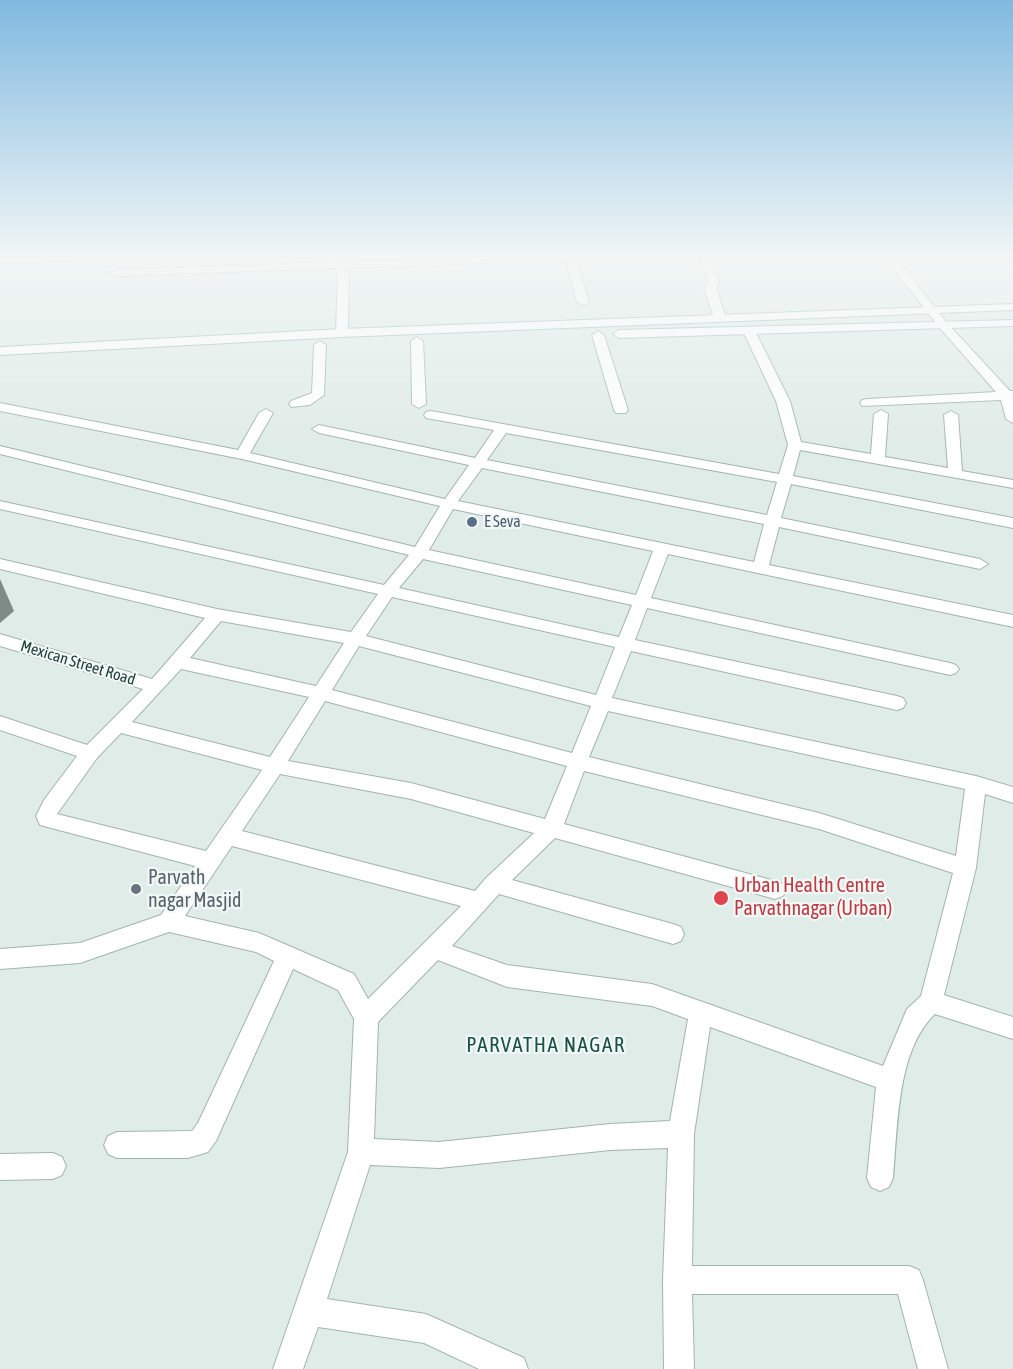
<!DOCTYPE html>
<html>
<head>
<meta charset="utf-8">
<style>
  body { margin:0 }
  canvas { display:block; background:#e0ece8 }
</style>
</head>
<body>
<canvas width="1013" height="1369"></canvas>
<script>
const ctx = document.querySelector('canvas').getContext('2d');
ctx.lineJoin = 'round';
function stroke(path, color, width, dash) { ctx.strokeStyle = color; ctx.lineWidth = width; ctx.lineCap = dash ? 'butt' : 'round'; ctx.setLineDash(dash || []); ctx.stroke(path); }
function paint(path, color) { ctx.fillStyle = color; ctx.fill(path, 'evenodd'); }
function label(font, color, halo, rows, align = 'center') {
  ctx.font = font + ' "Asap Condensed",sans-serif'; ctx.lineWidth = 4.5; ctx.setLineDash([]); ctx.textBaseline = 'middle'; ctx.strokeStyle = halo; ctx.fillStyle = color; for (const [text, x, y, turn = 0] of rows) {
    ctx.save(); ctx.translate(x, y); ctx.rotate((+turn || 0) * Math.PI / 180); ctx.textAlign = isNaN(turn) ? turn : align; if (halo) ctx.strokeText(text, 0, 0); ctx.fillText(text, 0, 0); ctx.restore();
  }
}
const street = new Path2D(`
  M 0,257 L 88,257 L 83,260 L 0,263 Z
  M 339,257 L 349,257 L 349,262 L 474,257 L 491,257 L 494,260 L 489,263 L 349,268 L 348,333 L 342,337 L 336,333 L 338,268 L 115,276 L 110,273 L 115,270 L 339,262 Z
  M 565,257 L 575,257 L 589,302 L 587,304 L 583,305 L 577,302 Z
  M 699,257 L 709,257 L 719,282 L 716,288 L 726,318 L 724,320 L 720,321 L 714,318 L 704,288 L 709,282 Z
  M 884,257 L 895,257 L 947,323 L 1010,391 L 1013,391 L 1013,423 L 1006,419 L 1001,400 L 862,406 L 860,403 L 862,400 L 867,399 L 996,392 L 939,327 Z
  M 749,327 L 755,331 L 790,401 L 801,442 L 871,454 L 874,414 L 881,410 L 888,414 L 885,457 L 948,468 L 944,415 L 951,411 L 958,415 L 962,471 L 1013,480 L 1013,488 L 800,450 L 793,476 L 1013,518 L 1013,528 L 791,484 L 781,518 L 980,559 L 988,564 L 980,569 L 779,527 L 769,565 L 1013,615 L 1013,627 L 668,554 L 651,598 L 950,663 L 956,665 L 959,669 L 956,673 L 950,675 L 647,608 L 635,640 L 897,696 L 903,698 L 906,703 L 903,708 L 897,710 L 631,651 L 612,698 L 976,776 L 1013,787 L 1013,803 L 985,794 L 976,868 L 944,995 L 1013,1017 L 1013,1039 L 935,1014 C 896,1051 898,1128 893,1178 L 889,1187 L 880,1191 L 871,1187 L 867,1178 L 876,1087 L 710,1027 L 694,1134 L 692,1266 L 909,1266 L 919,1270 L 923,1280 L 948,1369 L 918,1369 L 898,1294 L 692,1294 L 694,1369 L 664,1369 L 663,1280 L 668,1148 L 610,1150 L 439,1168 L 370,1165 L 327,1299 L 426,1314 L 524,1358 L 528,1369 L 479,1369 L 424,1343 L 318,1327 L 303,1369 L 273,1369 L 348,1152 L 354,1019 L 338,990 L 293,969 L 216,1141 L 208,1152 L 188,1158 L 117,1158 L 108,1154 L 104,1145 L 108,1136 L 117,1132 L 192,1131 L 198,1123 L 274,961 L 256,952 L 169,932 L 80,963 L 0,969 L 0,949 L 80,943 L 161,915 L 195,866 L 40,825 L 36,816 L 44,800 L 77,756 L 0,730 L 0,716 L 87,745 L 143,689 L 0,646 L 0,634 L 152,679 L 205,618 L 0,569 L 0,559 L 217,609 L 351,632 L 378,594 L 0,509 L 0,501 L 384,585 L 409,555 L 0,454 L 0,446 L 415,547 L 440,506 L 242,459 L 0,411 L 0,403 L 238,450 L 259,413 L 266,409 L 273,413 L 250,453 L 445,499 L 469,465 L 319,433 L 312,429 L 319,425 L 475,458 L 494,430 L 426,418 L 424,415 L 426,412 L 431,411 L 779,474 L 788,445 L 776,401 L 743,331 ZM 506,433 L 777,482 L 767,515 L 487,460 ZM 482,468 L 764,524 L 754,562 L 458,501 ZM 453,509 L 653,551 L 636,595 L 429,550 ZM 423,559 L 632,605 L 619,637 L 399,588 ZM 392,597 L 615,647 L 596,695 L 366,636 ZM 221,621 L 344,643 L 316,686 L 190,658 ZM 359,646 L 591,706 L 572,753 L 332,690 ZM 181,669 L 309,697 L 270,757 L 132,722 ZM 325,701 L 567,766 L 545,819 L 411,783 L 288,761 ZM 608,711 L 965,789 L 956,856 L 819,813 L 589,757 ZM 121,733 L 262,770 L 206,851 L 57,814 L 97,758 ZM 584,771 L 819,829 L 953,873 L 921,996 L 907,1009 L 883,1066 L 652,984 L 507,965 L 452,946 L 499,894 L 673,944 L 681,941 L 684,934 L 681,927 L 673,924 L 512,880 L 555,838 L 775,899 L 783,896 L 786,890 L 783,884 L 775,881 L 564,824 ZM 280,774 L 411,799 L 534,833 L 486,878 L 475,891 L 242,831 ZM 232,846 L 461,906 L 368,999 L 354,974 L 259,933 L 185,916 ZM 438,960 L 507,987 L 652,1006 L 688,1019 L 670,1121 L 610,1124 L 439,1142 L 374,1139 L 378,1022 Z
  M 598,331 L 604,335 L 628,410 L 626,413 L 616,413 L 614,410 L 592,335 Z
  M 417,337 L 423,341 L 426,404 L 419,408 L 412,404 L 411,341 Z
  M 320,341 L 326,345 L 324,395 L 310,405 L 291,407 L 289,404 L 291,401 L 312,393 L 314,345 Z
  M 53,1153 L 62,1157 L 66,1166 L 62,1175 L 53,1179 L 0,1180 L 0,1154 Z`);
const secondary = new Path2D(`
  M 1013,304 L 1013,310 L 342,337 L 0,355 L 0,347 L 342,329 Z
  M 1013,320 L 1013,326 L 619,338 L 613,334 L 619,330 Z`);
stroke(street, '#a2b4b0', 2);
stroke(secondary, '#9eb9b2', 2);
paint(street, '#fff');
paint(secondary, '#fff');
paint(new Path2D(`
  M 0,579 L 14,611 L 0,623 Z`), '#7f8b87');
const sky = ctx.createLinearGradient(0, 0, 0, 449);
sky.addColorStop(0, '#80b9e0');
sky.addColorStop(0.57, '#f1f6f5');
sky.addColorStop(1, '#f1f6f500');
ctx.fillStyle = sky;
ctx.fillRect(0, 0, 1013, 449);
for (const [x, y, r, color] of [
  [472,522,6,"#5c6f8a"],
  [136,889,6,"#6b7280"],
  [721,898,8,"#e0444e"]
]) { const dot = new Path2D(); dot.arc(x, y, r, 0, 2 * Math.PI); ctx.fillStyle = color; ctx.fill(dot); stroke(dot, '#f1f8f5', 2); }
label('16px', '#4e5e75', '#f1f8f5', [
  ["E Seva",484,522]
], 'left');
label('16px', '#1f3e38', '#f1f8f5', [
  ["Mexican Street Road",78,663,17]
]);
label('20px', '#5b616d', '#f1f8f5', [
  ["Parvath",148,878],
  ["nagar Masjid",148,901]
], 'left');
label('20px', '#be3a42', '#f1f8f5', [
  ["Urban Health Centre",734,886],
  ["Parvathnagar (Urban)",734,909]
], 'left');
ctx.letterSpacing = '1.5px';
label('21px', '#1a5149', '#f1f8f5', [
  ["PARVATHA NAGAR",546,1045]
]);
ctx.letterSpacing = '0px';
</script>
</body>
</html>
